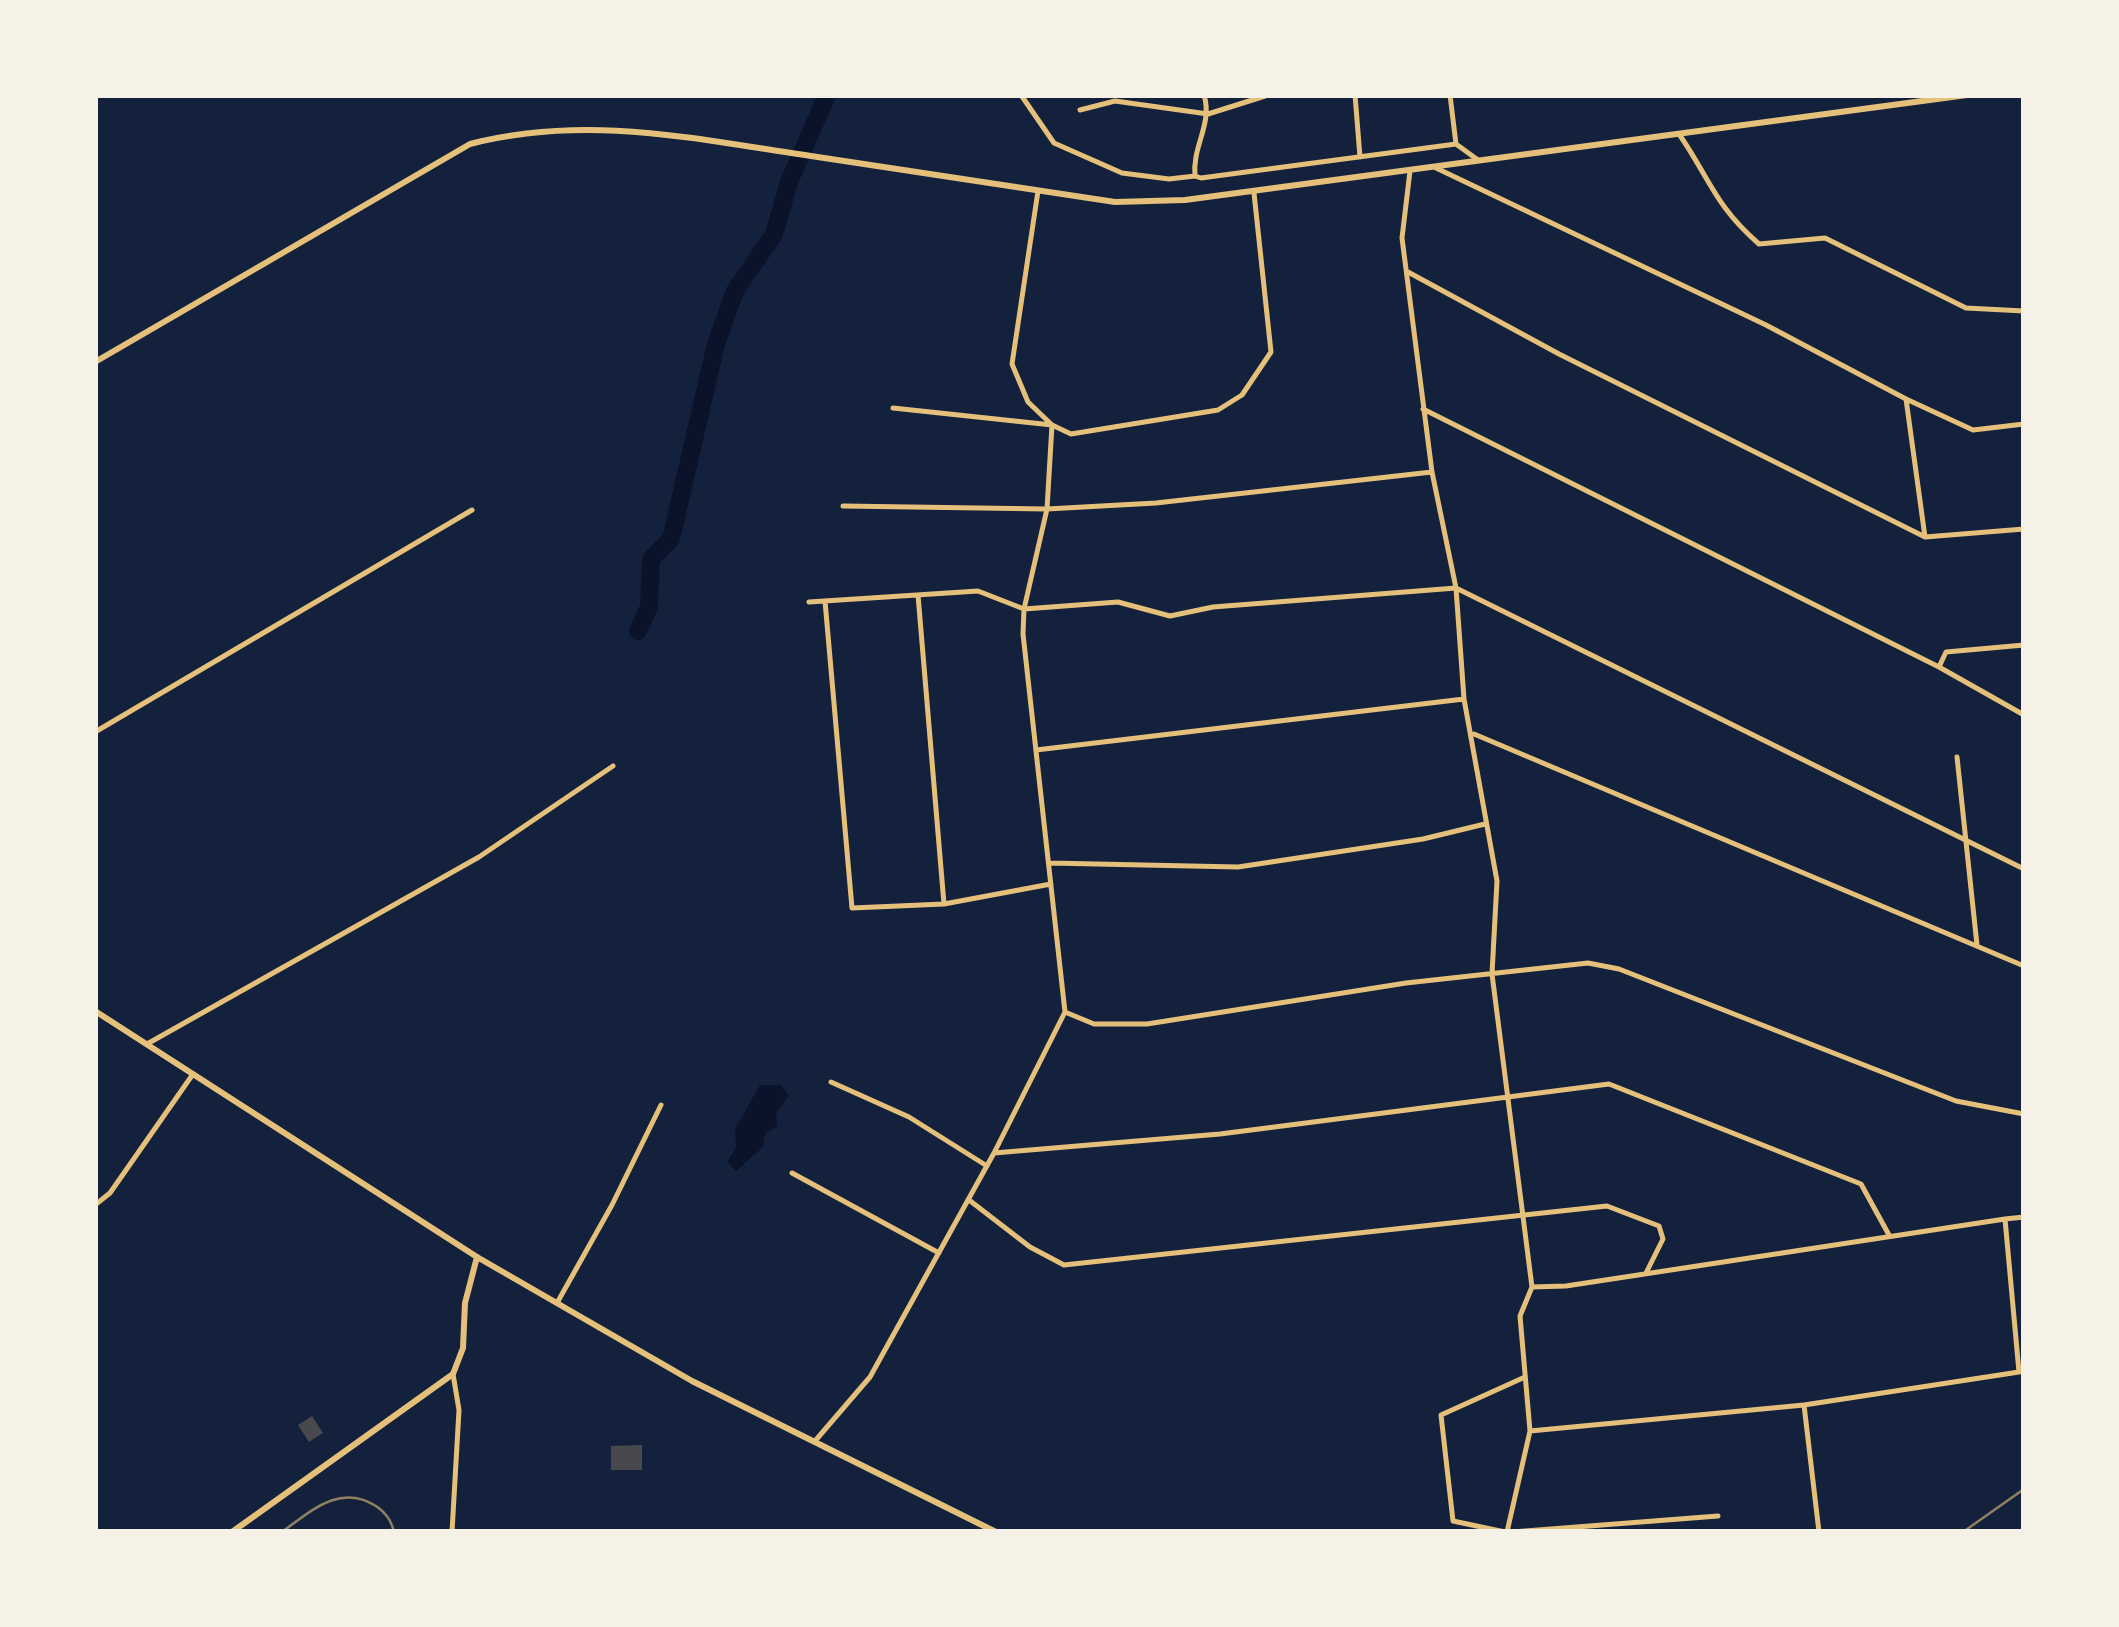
<!DOCTYPE html>
<html>
<head>
<meta charset="utf-8">
<style>
  body { margin:0 }
  #map { position:relative; width:2119px; height:1627px; overflow:hidden; background:#14213d; font-family:Lato,sans-serif }
  canvas { display:block }
  .frame { position:absolute; inset:0; border:98px solid #f6f1e7; pointer-events:none }
</style>
</head>
<body>
<div id="map">
<canvas width="2119" height="1627"></canvas>
<div class="frame"></div>
</div>
<script>
const ctx = document.querySelector('canvas').getContext('2d');
ctx.lineJoin = 'round';
function paint(path, color) { ctx.fillStyle = color; ctx.fill(path, 'evenodd'); }
function stroke(path, color, width, dash) { ctx.strokeStyle = color; ctx.lineWidth = width; ctx.lineCap = dash ? 'butt' : 'round'; ctx.setLineDash(dash || []); ctx.stroke(path); }
paint(new Path2D(`
  M 760,1085 L 780,1085 L 789,1095 L 776,1114 L 777,1126 L 765,1134 L 763,1147 L 736,1171 L 727,1162 L 736,1148 L 735,1129 Z`), '#0b132b');
stroke(new Path2D(`
  M 638,631 L 649,607 L 651,559 L 671,539 L 716,344 L 735,291 L 774,234 L 789,182 L 827,95`), '#0b132b', 18);
paint(new Path2D(`
  M 312,1416 L 323,1433 L 309,1442 L 298,1425 Z
  M 642,1445 L 642,1470 L 611,1470 L 611,1446 Z`), '#48494c');
stroke(new Path2D(`
  M 1021,95 L 1054,143 L 1122,173 L 1169,179 L 1195,176
  M 1204,95 C 1213,124 1192,146 1195,176 L 1201,178 L 1456,144
  M 1355,95 L 1360,157
  M 1450,95 L 1456,144 L 1478,160
  M 1080,110 L 1115,101 L 1208,114 L 1265,96
  M 1679,134 C 1710,179 1715,206 1759,244 L 1825,238 L 1966,308 L 2024,311
  M 1436,168 L 1766,325 L 1906,399 L 1925,537
  M 1410,171 L 1402,238 L 1432,472 L 1456,588 L 1464,699 L 1497,881 L 1492,974 L 1532,1287 L 1520,1316 L 1530,1431 L 1507,1532
  M 1408,272 L 1559,354 L 1925,537 L 2024,529
  M 1906,399 L 1973,430 L 2024,424
  M 893,408 L 1052,425 L 1071,434 L 1218,410 L 1242,395 L 1271,352 L 1254,193
  M 1423,409 L 1939,667 L 2024,715
  M 843,506 L 1047,509 L 1156,503 L 1432,472
  M 918,595 L 944,904
  M 825,601 L 852,908 L 944,904 L 1051,884
  M 809,602 L 978,591 L 1024,609 L 1118,602 L 1170,616 L 1213,607 L 1456,588 L 2024,869
  M 1939,667 L 1946,652 L 2024,645
  M 95,732 L 472,510
  M 1474,734 L 2024,966
  M 1036,750 L 1464,699
  M 1957,757 L 1977,945
  M 1049,863 L 1238,867 L 1423,839 L 1485,824
  M 1065,1012 L 1094,1024 L 1147,1024 L 1406,983 L 1588,963 L 1619,969 L 1956,1101 L 2024,1114
  M 147,1044 L 479,857 L 613,766
  M 831,1082 L 909,1117 L 987,1166
  M 994,1153 L 1220,1134 L 1609,1084 L 1861,1184 L 1889,1235
  M 792,1173 L 939,1253
  M 969,1200 L 1030,1247 L 1064,1265 L 1607,1206 L 1659,1226 L 1663,1239 L 1646,1273
  M 95,1205 L 110,1193 L 193,1074
  M 2024,1217 L 2005,1219 L 2019,1372 L 2024,1371
  M 1532,1287 L 1566,1286 L 2005,1219
  M 557,1303 L 612,1205 L 661,1105
  M 1804,1405 L 1819,1532
  M 1530,1431 L 1804,1405 L 2019,1372
  M 815,1441 L 870,1377 L 994,1153 L 1065,1012 L 1023,634 L 1024,609 L 1047,509 L 1052,425 L 1028,402 L 1012,364 L 1038,191
  M 452,1532 L 459,1410 L 453,1374
  M 1505,1532 L 1453,1521 L 1441,1415 L 1525,1377
  M 1512,1532 L 1718,1516`), '#e5c07b', 5);
stroke(new Path2D(`
  M 95,362 L 470,144 C 587,114 694,139 811,156 C 913,172 1014,187 1115,202 L 1185,200 L 1967,95`), '#e5c07b', 6);
stroke(new Path2D(`
  M 95,1011 L 477,1257 L 692,1381 L 996,1532
  M 232,1532 L 453,1374 L 463,1348 L 465,1303 L 477,1257`), '#e5c07b', 6);
stroke(new Path2D(`
  M 282,1532 C 311,1511 340,1483 376,1506 C 386,1513 391,1520 394,1532`), '#918062', 2.5);
stroke(new Path2D(`
  M 1963,1532 L 2024,1489`), '#918062', 2.5);
</script>
</body>
</html>
